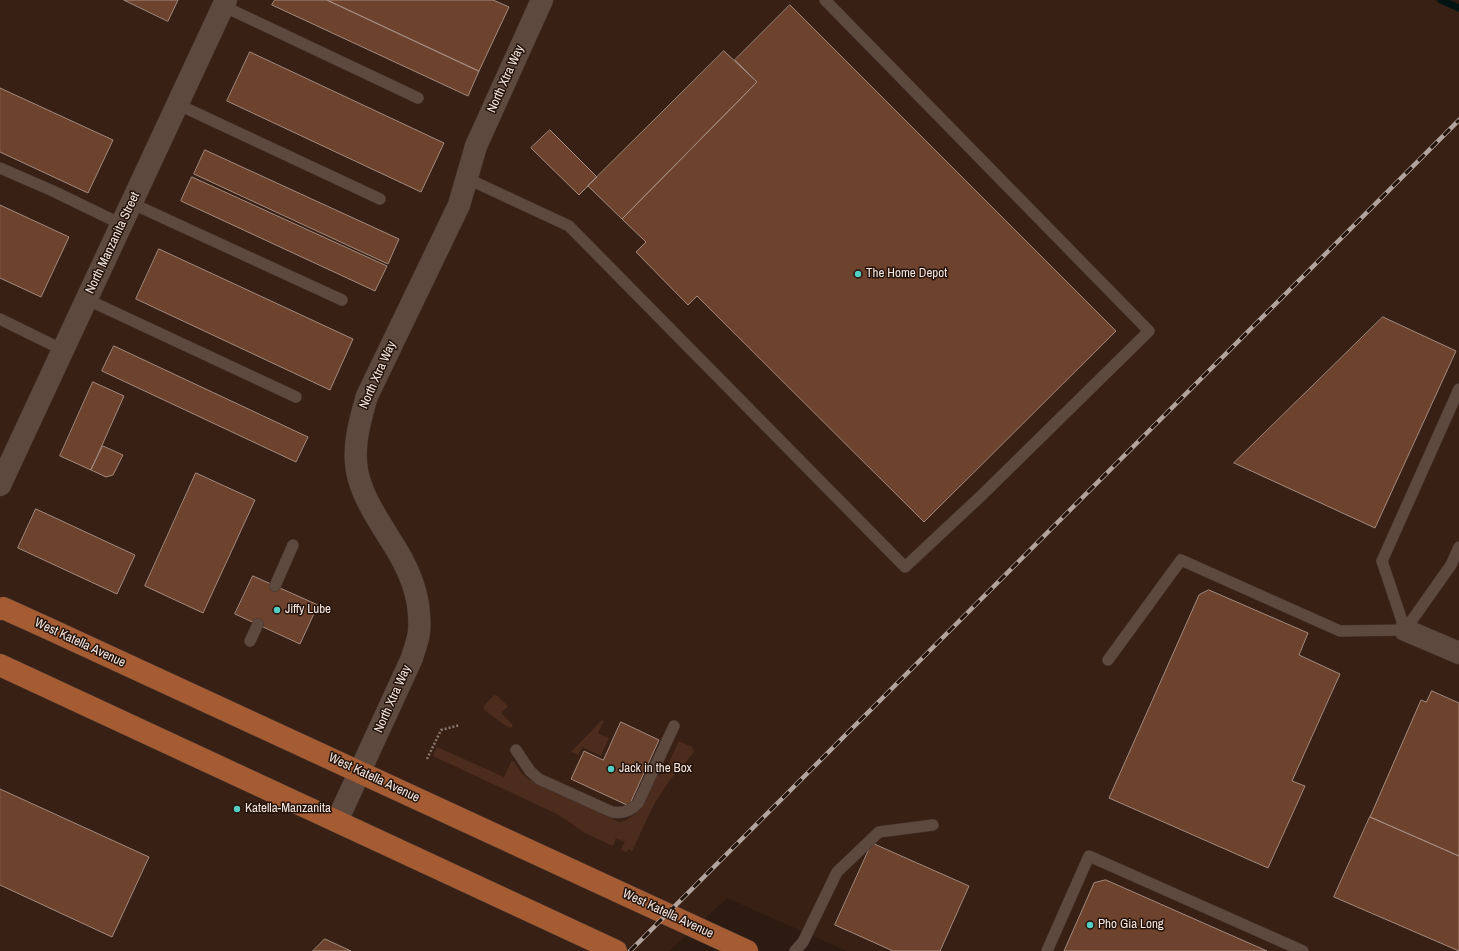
<!DOCTYPE html>
<html>
<head>
<meta charset="utf-8">
<style>
  body { margin:0 }
  canvas { display:block; background:#2d1b12 }
</style>
</head>
<body>
<canvas width="1459" height="951"></canvas>
<script>
const ctx = document.querySelector('canvas').getContext('2d');
ctx.lineJoin = 'round';
function paint(path, color) { ctx.fillStyle = color; ctx.fill(path, 'evenodd'); }
function stroke(path, color, width, dash) { ctx.strokeStyle = color; ctx.lineWidth = width; ctx.lineCap = dash ? 'butt' : 'round'; ctx.setLineDash(dash || []); ctx.stroke(path); }
function label(font, color, halo, rows, align = 'center') {
  ctx.font = font + ' "Archivo Narrow",sans-serif'; ctx.lineWidth = 3; ctx.setLineDash([]); ctx.textBaseline = 'middle'; ctx.strokeStyle = halo; ctx.fillStyle = color; for (const [text, x, y, turn = 0] of rows) {
    ctx.save(); ctx.translate(x, y); ctx.rotate((+turn || 0) * Math.PI / 180); ctx.textAlign = isNaN(turn) ? turn : align; if (halo) ctx.strokeText(text, 0, 0); ctx.fillText(text, 0, 0); ctx.restore();
  }
}
paint(new Path2D(`
  M 0,0 L 1434,0 L 1459,12 L 1459,951 L 847,951 L 727,898 L 669,951 L 0,951 Z`), '#392014');
paint(new Path2D(`
  M 494,695 L 497,696 L 508,706 L 501,713 L 513,725 L 512,727 L 510,728 L 503,724 L 483,709 L 484,706 Z
  M 602,720 L 604,721 L 598,733 L 609,738 L 601,756 L 582,747 L 578,755 L 571,752 Z
  M 679,741 L 692,747 L 694,752 C 684,765 672,776 663,790 C 650,809 642,831 632,851 L 628,849 L 627,852 L 621,850 L 625,842 L 616,838 L 613,846 L 585,833 L 559,815 L 433,756 L 437,747 L 504,777 L 511,762 L 514,761 C 518,769 522,775 530,780 L 619,822 L 625,821 L 635,814 L 654,777 L 664,773 Z`), '#4c2c1c');
stroke(new Path2D(`
  M 1441,0 L 1459,8`), '#011413', 7);
const building = new Path2D(`
  M 124,0 L 178,0 L 168,21 Z
  M 275,0 L 327,0 L 479,71 L 468,96 L 272,5 Z
  M 327,0 L 493,0 L 509,7 L 479,71 Z
  M 790,5 L 1116,331 L 924,522 L 697,296 L 688,305 L 636,252 L 646,242 L 622,219 L 757,82 L 735,60 Z
  M 724,51 L 757,82 L 622,219 L 588,186 Z
  M 250,52 L 444,143 L 421,192 L 227,101 Z
  M 0,88 L 113,140 L 88,193 L 0,152 Z
  M 550,130 L 597,177 L 579,195 L 531,148 Z
  M 205,150 L 399,239 L 388,264 L 194,174 Z
  M 192,177 L 387,266 L 375,291 L 181,201 Z
  M 0,205 L 69,237 L 41,297 L 0,278 Z
  M 159,249 L 353,339 L 330,390 L 136,299 Z
  M 1383,317 L 1456,351 L 1375,528 L 1234,463 Z
  M 114,346 L 308,437 L 296,462 L 102,371 Z
  M 93,382 L 124,396 L 91,470 L 60,456 Z
  M 103,446 L 123,455 L 113,475 L 106,477 L 91,470 Z
  M 196,473 L 255,500 L 203,613 L 145,586 Z
  M 36,509 L 135,555 L 117,594 L 18,548 Z
  M 253,576 L 318,605 L 300,644 L 235,614 Z
  M 1209,590 L 1308,633 L 1299,655 L 1340,674 L 1292,781 L 1305,786 L 1268,868 L 1109,798 L 1199,595 Z
  M 1432,691 L 1459,703 L 1459,856 L 1370,817 L 1421,700 L 1426,702 Z
  M 621,722 L 659,740 L 629,806 L 571,779 L 584,751 L 603,760 Z
  M 0,789 L 149,857 L 112,937 L 0,885 Z
  M 1370,817 L 1459,856 L 1459,951 L 1334,897 Z
  M 872,843 L 969,886 L 940,951 L 893,951 L 835,925 Z
  M 1106,880 L 1242,940 L 1267,951 L 1064,951 L 1094,883 Z
  M 325,939 L 351,951 L 313,951 Z`);
paint(building, '#6e432d');
stroke(building, '#a28a7f', 1);
const lane = new Path2D(`
  M 223,6 L 418,98
  M 177,104 L 380,199
  M 0,168 L 53,191 L 121,224
  M 466,178 L 569,226 L 905,567 L 982,495 L 1149,331 L 825,0
  M 131,203 L 342,300
  M 86,299 L 296,397
  M 0,319 L 63,350
  M 275,586 L 293,545
  M 1405,630 L 1382,561 L 1459,389
  M 1405,630 L 1451,565 L 1459,547
  M 250,641 L 258,624
  M 1108,660 L 1181,560 L 1340,631 L 1405,630
  M 516,750 L 530,771 L 539,779 L 612,812 C 623,814 631,811 638,803 L 674,726
  M 795,951 L 803,942 L 837,872 L 879,832 L 933,825
  M 1047,951 L 1089,856 L 1303,951`);
const street = new Path2D(`
  M 0,485 L 226,0
  M 1405,630 L 1459,653
  M 337,821 L 412,658 C 414,650 418,641 419,632 C 422,596 408,566 388,536 C 377,518 365,500 359,479 C 351,452 359,423 367,396 L 459,205 L 476,146 L 542,0`);
const primary = new Path2D(`
  M 0,609 L 3,608 L 45,627 L 747,951
  M 0,665 L 616,951`);
stroke(lane, '#463632', 12);
stroke(street, '#463632', 23);
stroke(primary, '#463632', 23);
stroke(new Path2D(`
  M 427,759 L 441,730 L 460,725`), '#887871', 2.5, [2, 2]);
stroke(lane, '#5e493f', 11);
stroke(street, '#5e493f', 22);
stroke(primary, '#a55c32', 22);
const rail = new Path2D(`
  M 630,951 L 1459,120`);
stroke(rail, '#b2a39c', 4.5);
stroke(rail, '#231209', 3, [9]);
for (const [x, y, r, color] of [
  [858,274,4,"#55cec5"],
  [277,610,4,"#55cec5"],
  [611,769,4,"#55cec5"],
  [237,809,4,"#55cec5"],
  [1090,925,4,"#55cec5"]
]) { const dot = new Path2D(); dot.arc(x, y, r, 0, 2 * Math.PI); ctx.fillStyle = color; ctx.fill(dot); stroke(dot, '#231209', 1.5); }
label('13px', '#f4e6e0', '#231209', [
  ["North Xtra Way",506,79,-66],
  ["North Manzanita Street",113,243,-65],
  ["North Xtra Way",378,375,-66],
  ["West Katella Avenue",80,643,25],
  ["North Xtra Way",393,699,-66],
  ["West Katella Avenue",374,778,25],
  ["West Katella Avenue",668,914,25]
]);
label('13px', '#f4e6e0', '#231209', [
  ["The Home Depot",866,274],
  ["Jiffy Lube",285,610],
  ["Jack in the Box",619,769],
  ["Katella-Manzanita",245,809],
  ["Pho Gia Long",1098,925]
], 'left');
</script>
</body>
</html>
